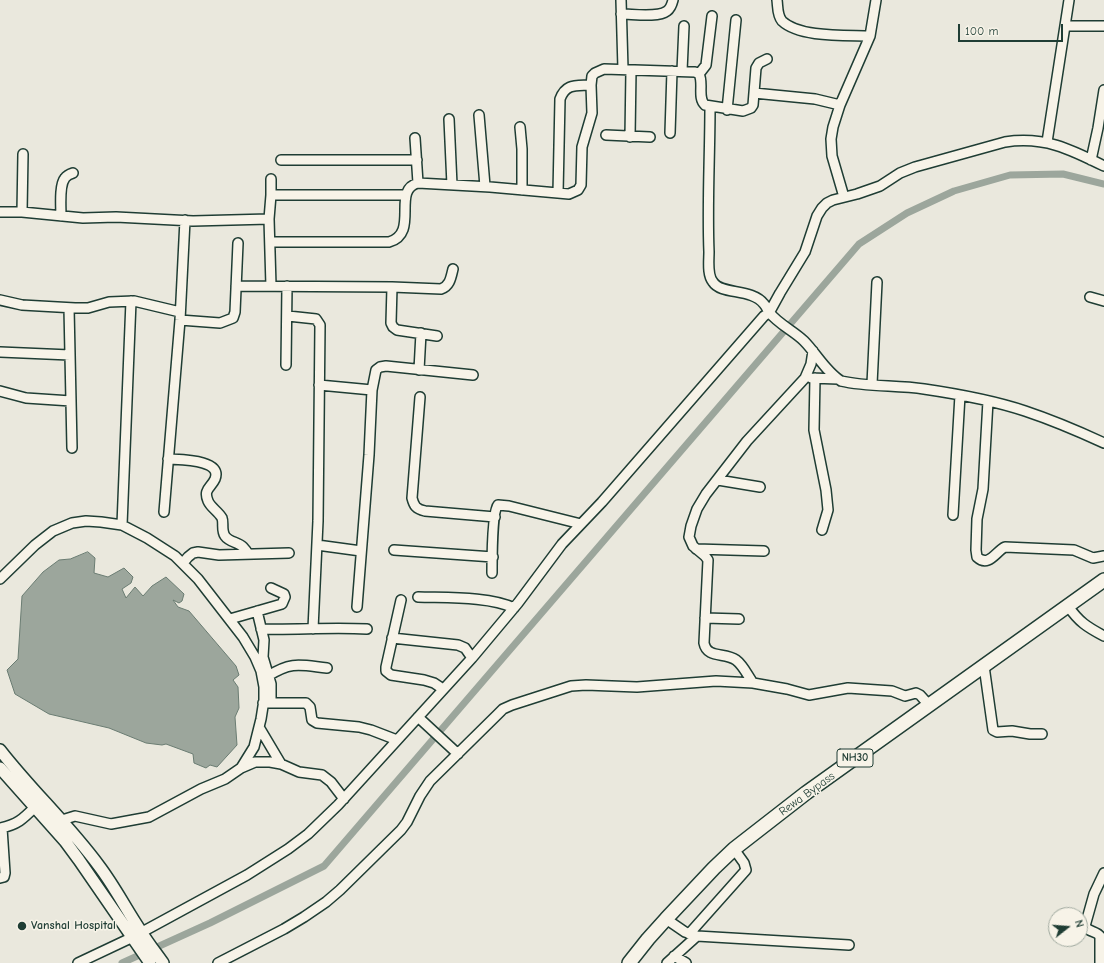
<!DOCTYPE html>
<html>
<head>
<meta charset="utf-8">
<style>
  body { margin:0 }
  #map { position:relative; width:1104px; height:963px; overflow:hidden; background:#eae8dd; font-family:"Comic Neue",sans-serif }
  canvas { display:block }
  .north { position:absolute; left:1048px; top:907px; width:40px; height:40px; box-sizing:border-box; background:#f7f3e8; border:1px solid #a1aaa0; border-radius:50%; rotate:73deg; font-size:11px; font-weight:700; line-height:16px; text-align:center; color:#1f3d34 }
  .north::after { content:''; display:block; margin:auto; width:14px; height:18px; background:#1f3d34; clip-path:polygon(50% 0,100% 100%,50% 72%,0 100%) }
  .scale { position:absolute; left:958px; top:24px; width:105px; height:18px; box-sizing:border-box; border:2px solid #1f3d34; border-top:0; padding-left:5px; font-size:12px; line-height:14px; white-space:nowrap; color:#1f3d34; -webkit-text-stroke:3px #f7f3e8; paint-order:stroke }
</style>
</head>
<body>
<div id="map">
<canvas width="1104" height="963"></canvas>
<div class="north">N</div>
<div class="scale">100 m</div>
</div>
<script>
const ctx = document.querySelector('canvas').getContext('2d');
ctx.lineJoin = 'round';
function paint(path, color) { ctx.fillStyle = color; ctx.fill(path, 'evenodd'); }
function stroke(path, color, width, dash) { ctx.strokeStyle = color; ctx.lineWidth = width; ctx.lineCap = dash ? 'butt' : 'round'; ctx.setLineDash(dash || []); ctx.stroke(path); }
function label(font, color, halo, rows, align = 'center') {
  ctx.font = font + ' "Comic Neue",sans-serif'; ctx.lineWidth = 3; ctx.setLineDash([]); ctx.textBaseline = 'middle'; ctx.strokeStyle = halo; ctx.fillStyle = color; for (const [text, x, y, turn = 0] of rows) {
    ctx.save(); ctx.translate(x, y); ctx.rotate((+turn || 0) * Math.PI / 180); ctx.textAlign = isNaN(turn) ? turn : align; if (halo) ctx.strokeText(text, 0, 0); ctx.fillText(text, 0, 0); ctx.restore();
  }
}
const water = new Path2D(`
  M 88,552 L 95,558 L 94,573 L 108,577 L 124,568 L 133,577 L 131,583 L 122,589 L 126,598 L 135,587 L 143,596 L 152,586 L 166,577 L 184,594 L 182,601 L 179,603 L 173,600 L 178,607 L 189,611 L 236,666 L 239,675 L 233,680 L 238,687 L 239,708 L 235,717 L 237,745 L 217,767 L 210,765 L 206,768 L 194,763 L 193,754 L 166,744 L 162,745 L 146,743 L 109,728 L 49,714 L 15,694 L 7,670 L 18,659 L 22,596 L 43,572 L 59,560 L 70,559 Z`);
paint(water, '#9ca69c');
stroke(water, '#6a7c72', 1);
stroke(new Path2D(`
  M 122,963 L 210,923 L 324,866 L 859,244 L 907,213 L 954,191 L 1010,175 L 1063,174 L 1104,184`), '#9ca69c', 7);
const minor = new Path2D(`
  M 621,0 L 623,69
  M 777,0 C 778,7 777,15 782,21 C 800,38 846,35 870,36
  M 621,14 C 633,14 658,18 667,11 C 670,9 672,4 673,0
  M 1065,26 L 1104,26
  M 682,71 L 684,26
  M 699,74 L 706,65 L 712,16
  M 754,93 L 815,99 L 840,105
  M 710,106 C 710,155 707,204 709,252 C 709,261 707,275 713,282 C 721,295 752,288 764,304 C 766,306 767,309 769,312 C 778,324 794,331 804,341 C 816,353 826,372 841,381 C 867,387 897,385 924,389 C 958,394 992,400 1025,411 C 1052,420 1078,431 1104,443
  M 727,110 L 736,20
  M 479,115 L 485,186
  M 449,119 L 452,185
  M 520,127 L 522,149 L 522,190
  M 670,133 L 672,71
  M 606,135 L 650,137
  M 630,137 L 631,70
  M 415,138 L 418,183
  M 1047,142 L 1069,0
  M 281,160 L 417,160
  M 1091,160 L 1098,128 L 1104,90
  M 271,179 L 271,195
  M 558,193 L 560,99 C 566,83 576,86 591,85
  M 844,197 L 832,156 L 831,139 L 833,127 L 840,105 L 870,36 L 876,0
  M 0,212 L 22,212 L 83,218 L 116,217 L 193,221 L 269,219 L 271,195 L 406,195
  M 22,212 L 23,154
  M 61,216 C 61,207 59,185 65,178 C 67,175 70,174 73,173
  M 269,219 L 271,286
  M 270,242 L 389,242 C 420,233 391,190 418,183 L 490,187 L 569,194 L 578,190 L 581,185 L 582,147 L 592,113 L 591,85 L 592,76 L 595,73 L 604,69 L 695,72 L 699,74 C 704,83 697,98 705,105 L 743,111 L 751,108 L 753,105 L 756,68 L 759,63 L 767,59
  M 236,286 L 392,287 L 441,289 C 450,286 451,277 453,269
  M 392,287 L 391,323 L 393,327 L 397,330 L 437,336
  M 1090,297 L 1104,301
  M 0,300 L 22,305 L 75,308 L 88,308 L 109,302 L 134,301 L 180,312
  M 69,308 L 72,448
  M 288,316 L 316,319 L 320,325 L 318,521 L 313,629
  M 180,320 L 220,323 L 233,318 L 235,312 L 238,243
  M 0,352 L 70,355
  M 286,365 L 287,286
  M 419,370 L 421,333
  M 811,378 L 838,379
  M 815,378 L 814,430 L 826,490 L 828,510 L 822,530
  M 872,384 L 877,282
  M 319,385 L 372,390
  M 0,391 L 26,398 L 71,401
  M 420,397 L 412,498 C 414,506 416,509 425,511 L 495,517
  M 988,401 L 983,489 L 977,519 L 976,550 L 977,557 C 989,568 996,551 1005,547 L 1074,550 L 1093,558 L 1104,556
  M 168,459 C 179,460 223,459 215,479 C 211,488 203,489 208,501 C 211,508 218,511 222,518 C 224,523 221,530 225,536 C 229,542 238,542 243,547 C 245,549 247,552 248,554
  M 718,480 L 760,487
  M 164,512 L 180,320 L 185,220
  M 953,515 L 960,395
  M 122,525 L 131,301
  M 317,545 L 361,551
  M 696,549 L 764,551
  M 394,550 L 493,557
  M 183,563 L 188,557 L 193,553 L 198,552 L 219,555 L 289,553
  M 492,573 C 492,562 492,511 498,505 L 509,506 L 581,524
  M 0,579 L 35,545 L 53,531 L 72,523 L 86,521 L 101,522 L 122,525 L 147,538 L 175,556 L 198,579 L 243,637 L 255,657 L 261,671 L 264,687 L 264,700 L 261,719 L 254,747 L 241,768 L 225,779 L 201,789 L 149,817 L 111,824 L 75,816 L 62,820
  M 418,597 C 445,598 490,596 514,608
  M 401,600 L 386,667 L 386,671 L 391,675 L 424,680 L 434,683 L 443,689
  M 1068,606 C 1079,622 1087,627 1104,636
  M 357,607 L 369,455 L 372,390 L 376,370 L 380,367 L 386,366 L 473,375
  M 257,611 L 264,640 L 263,657 L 271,684 L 271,703
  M 705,618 L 739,619
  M 230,619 L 282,604 L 285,597 L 284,594 L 271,588
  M 261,629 C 296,630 331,627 367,629
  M 392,638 L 458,645 L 465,648 L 472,658
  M 984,666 L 993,730 L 997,732 L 1012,731 L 1030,734 L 1042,734
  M 268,676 C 292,661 300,665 327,668
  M 753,683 C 748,676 743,665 736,660 C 725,652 707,659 704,643 L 708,560 L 705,556 L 693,546 L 689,537 L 691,526 L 697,509 L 706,494 L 747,441 L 805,378 L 811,364 L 813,351
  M 263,703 L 306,703 L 310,707 L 312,720 L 317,723 L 359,727 L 371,730 L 397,740
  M 418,717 L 458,754
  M 259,727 L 281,764
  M 241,768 L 255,762 L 270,762 L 281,764 L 299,772 L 322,775 L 331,782 L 344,799
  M 0,828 C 17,825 23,819 35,807
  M 0,878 L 4,877 L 5,873 L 2,828
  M 666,919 L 685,932 L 697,936 L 849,945
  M 689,934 L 746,870 L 744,863 L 734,849
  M 674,956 L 686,963
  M 78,963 L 133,937 L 247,875 L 288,849 L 308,834 L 338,805 L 472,658 L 518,603 L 562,544 L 602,502 L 764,316 L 769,313 L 780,293 L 805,252 L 817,216 L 822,208 L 827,203 L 833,200 L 857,194 L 880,186 L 900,173 L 915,167 L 1005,142 C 1044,136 1070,149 1104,166
  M 218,963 L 284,929 L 304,917 L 326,902 L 340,890 L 401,830 L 407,822 L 420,796 L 430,781 L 498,714 L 503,709 L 512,705 L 571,686 L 586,685 L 637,687 L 716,681 L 753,683 L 787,689 L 809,695 L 848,688 L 892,691 L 905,696 L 916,693 L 920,695 L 929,705
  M 667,963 L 697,936
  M 1100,963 L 1100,936 C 1096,931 1088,932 1085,926 L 1094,894 L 1104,873`);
const major = new Path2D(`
  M 0,750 C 31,790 69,825 99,866 C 115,887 127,911 142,933 C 148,943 156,953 163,963
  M 0,768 L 65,841 L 79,860 L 150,963`);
const highway = new Path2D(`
  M 629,963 L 648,939 L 666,919 L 714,868 L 734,849 L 806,793 L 1104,580`);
stroke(minor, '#1f3d34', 12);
stroke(major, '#1f3d34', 14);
stroke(highway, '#1f3d34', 16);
stroke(minor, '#f7f3e8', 9);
stroke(major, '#f7f3e8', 11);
stroke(highway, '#f7f3e8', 13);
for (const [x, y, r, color] of [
  [22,926,5,"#1f3d34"]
]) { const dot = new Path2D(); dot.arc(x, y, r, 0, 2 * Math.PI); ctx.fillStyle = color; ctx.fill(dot); stroke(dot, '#f7f3e8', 1.5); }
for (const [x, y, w] of [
  [855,758,36]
]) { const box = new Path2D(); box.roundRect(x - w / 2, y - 9, w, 18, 3); ctx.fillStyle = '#f7f3e8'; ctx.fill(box); stroke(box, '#1f3d34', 1); }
label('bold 11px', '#1f3d34', null, [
  ["NH30",855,758]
]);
label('12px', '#1f3d34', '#f7f3e8', [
  ["Rewa Bypass",807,794,-36]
]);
label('bold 12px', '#1f3d34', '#f7f3e8', [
  ["Vanshal Hospital",31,926]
], 'left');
</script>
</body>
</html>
